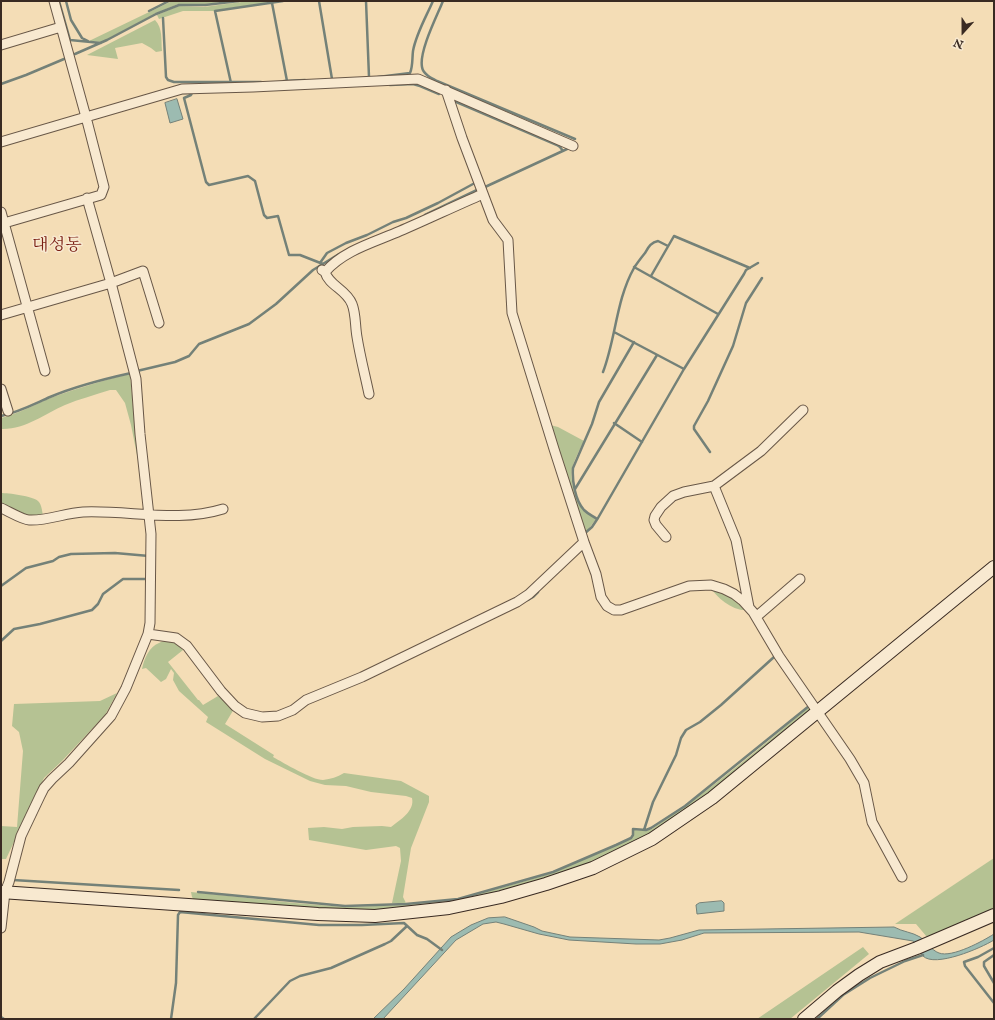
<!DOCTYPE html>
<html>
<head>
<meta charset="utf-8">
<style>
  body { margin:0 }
  #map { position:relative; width:995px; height:1020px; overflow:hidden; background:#f4ddb6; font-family:"IM FELL English",serif }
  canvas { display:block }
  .frame { position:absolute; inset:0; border:2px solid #392a22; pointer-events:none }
  .north { position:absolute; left:943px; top:12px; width:40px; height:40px; -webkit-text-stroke:3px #f8e9d0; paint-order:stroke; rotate:201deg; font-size:11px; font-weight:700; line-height:16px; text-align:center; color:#392a22 }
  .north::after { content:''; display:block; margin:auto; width:14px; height:18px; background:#392a22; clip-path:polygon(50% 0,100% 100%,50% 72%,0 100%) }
</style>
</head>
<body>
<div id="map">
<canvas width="995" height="1020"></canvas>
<div class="frame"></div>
<div class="north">N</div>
</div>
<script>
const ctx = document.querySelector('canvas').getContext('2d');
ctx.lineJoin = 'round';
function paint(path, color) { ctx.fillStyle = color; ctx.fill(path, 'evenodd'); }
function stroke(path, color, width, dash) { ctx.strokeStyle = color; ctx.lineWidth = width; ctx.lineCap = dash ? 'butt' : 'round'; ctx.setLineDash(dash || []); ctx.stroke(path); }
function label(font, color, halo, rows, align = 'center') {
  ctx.font = font + ' "IM FELL English","Noto Serif KR",serif'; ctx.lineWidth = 3; ctx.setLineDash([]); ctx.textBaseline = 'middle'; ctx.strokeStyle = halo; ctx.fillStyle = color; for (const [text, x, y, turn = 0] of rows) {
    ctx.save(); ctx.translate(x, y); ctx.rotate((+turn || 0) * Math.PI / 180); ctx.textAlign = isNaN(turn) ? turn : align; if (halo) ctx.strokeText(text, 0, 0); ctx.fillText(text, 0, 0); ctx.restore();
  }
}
paint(new Path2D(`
  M 172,1 L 232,1 L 205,4 L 178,4 L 156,13 L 102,42 L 89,41 Z
  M 249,1 L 279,1 L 223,9 L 214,11 L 183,11 L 159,19 L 157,15 L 179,6 L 204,7 Z
  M 155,20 C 163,28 161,40 162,51 L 156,52 L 151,48 L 142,43 L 115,48 L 118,59 L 87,55 Z
  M 130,374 L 138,460 L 131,425 L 125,403 L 116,390 L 110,390 C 95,395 79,399 65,405 C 44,414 25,430 1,429 L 1,418 C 21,413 35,404 53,397 C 78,388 104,380 130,374 Z
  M 550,425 L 558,427 L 584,441 C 580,449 574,460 572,469 C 570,481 575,501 584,510 C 587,514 592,516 596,519 L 587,531 L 583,533 Z
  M 1,493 C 8,493 33,496 38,501 C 42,505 42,511 43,516 L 28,519 L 1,506 Z
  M 710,587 C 725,593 735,598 746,610 C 733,611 717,598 710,587 Z
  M 169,641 L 176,643 L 183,650 L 168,662 L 198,700 L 199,700 L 203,705 L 218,696 L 234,709 L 225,724 L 274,755 L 273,757 C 284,763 312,780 323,780 C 331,779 337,777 344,773 L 401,781 L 429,796 L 429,802 L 411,848 L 403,897 L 406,903 L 392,903 L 401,861 L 400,848 L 396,846 L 366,850 L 309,840 L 308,828 L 324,827 L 342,829 L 353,827 L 382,826 L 391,827 C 400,820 415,811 412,798 L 406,796 L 371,792 L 346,786 L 325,785 L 310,781 L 265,759 L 206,722 L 208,717 L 179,691 L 173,680 L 174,673 L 171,669 L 166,679 L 161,682 L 146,668 L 142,669 C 144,659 149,647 159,643 C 162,641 166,641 169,641 Z
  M 117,693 L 105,715 L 62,761 L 44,778 L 6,859 L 1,859 L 1,826 L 17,827 L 23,751 L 19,732 L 12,726 L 14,704 L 100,701 Z
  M 810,706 L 813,711 L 709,797 L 648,837 L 586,866 L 480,898 L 391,910 L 336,911 L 194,900 L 192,897 L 191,892 L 295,903 L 345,907 L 406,905 L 458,900 L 553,873 L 631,838 L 634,835 L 634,830 L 645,831 L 652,829 C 708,792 759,749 810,706 Z
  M 994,858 L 994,909 L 941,933 L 927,937 L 916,924 L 895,924 Z
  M 863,947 L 869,954 L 790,1019 L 757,1019 Z`), '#b5c293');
const water = new Path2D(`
  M 177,99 L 183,119 L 170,123 L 165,103 Z
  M 722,901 L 724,903 L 724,911 L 697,914 L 696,905 L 699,903 Z
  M 505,917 L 534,927 L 542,931 L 570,937 L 659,940 L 670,938 L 699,930 L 894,927 C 903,932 912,932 920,937 C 927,942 931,950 939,953 C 952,958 983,941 994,934 L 994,940 C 981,948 935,968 923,956 C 920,954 918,947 916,943 L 913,941 L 859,932 L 704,933 L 682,940 L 660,944 L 636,944 L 569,940 L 539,934 L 504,924 L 496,922 L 483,924 L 456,940 L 383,1019 L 373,1019 L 404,989 L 451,937 L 471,925 L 488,918 Z`);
paint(water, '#9cbbb1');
stroke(water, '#748178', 1);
stroke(new Path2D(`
  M 59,1 L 70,40 L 101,43
  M 66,1 L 71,20 L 82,38 L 88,41
  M 319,1 L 332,79
  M 366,1 L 369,77
  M 443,1 C 437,16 419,51 422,67 C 423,74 431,78 437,81 L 575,139
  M 272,3 L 287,81
  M 149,11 L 169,1
  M 163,18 L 166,77 L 168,80 L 174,82 L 261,82
  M 75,54 L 107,40 L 156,14 L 179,5 L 205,5 L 239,1
  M 378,77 L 410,73 C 413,66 412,59 413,51 C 416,34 426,17 433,1
  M 284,81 L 305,80
  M 231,83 L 215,11 L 283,1
  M 1,84 L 26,75 L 64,59
  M 390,85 L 413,84 L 420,86 L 439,94
  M 180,93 L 191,93
  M 192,93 L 191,95 L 184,98 L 206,182 L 209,185 L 248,176 L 255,181 L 264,215 L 267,218 L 278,216 L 289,255 L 300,255 L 323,264
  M 454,101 L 557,145 L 560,147 L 563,151
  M 485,187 L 567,149
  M 425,215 L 477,190
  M 320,263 L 327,253 L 346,243 L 367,235 L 393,222 L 406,218 L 438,203 L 473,184
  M 634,267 L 718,314
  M 651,276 L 674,236 L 750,268
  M 614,332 L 684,369
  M 137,371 L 175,362 L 189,356 L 199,344 L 249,324 L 276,304 L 313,270 L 339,254
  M 603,372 C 616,338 616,300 634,268 C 637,263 641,258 645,253 C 648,248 651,242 658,241 L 668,246
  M 1,416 C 19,412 34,404 50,397 C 76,386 104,379 131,373 L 132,374
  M 614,423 L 642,442
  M 710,452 L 694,429 L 694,426 L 708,401 L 733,346 L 746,303 L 762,278
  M 575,489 L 657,355
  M 597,519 C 593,516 588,514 584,510 C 575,500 572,481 573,468 L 592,424 L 599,402 L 634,342
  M 584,534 L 592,527 L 598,518 L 684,369 L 744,274 L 746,270 L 758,263
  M 1,586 L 26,568 L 53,561 L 59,557 L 71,554 L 115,553 L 149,556
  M 528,600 L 533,597 L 538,592
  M 1,641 L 14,629 L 40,624 L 92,610 L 98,604 L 103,594 L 123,579 L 148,579
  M 644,830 L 653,802 L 676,755 L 681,738 L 686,730 L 700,722 L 721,705 L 774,657
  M 13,880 L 179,890
  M 198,892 L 345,906 L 406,904 L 458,899 L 553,872 L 616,845 L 631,838 L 633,835 L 633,829 L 646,830 L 651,828 L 685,806 L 809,706
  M 994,948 L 978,957 L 964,962 L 965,966 L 994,1003
  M 994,955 L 984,962 L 984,966 L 994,983
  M 1,1017 L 4,1019
  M 171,1019 L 176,983 L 178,915 L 180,912 L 319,925 L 362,925 L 404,923 L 417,935 L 427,939 L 442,950
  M 254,1019 L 290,981 L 300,976 L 331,968 L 385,944 L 391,941 L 407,926
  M 817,1019 L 843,995 L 870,978 L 905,961 L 923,955`), '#748178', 2.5);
const street = new Path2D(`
  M 1,45 L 61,27
  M 446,90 L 462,138 L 493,220 L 508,240 L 512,313 L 554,449 L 584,542 L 596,574 L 601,597 L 607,606 L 614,610 L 621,610 L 689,586 L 711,585 L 724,589 L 734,594 L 743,601 L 753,612 L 779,656 L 850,759 L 864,783 L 872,822 L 902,877
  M 1,142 L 86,117 L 54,1
  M 1,212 L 45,371
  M 1,224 L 101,195 L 104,187 L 86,117 L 182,89 L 253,87 L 418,79 L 573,146
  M 322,270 L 325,272 C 329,286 346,289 352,304 C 356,314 355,326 357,337 C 360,356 365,375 369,394
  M 325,272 C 344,250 375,242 400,231 C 428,219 455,206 483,194
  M 1,315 L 111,283 L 143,271 L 159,323
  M 1,389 L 8,411
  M 714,486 L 736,540 L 749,607
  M 1,508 C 8,511 23,520 29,520 C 47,521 65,513 83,512 C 130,510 178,523 223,509
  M 666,537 L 656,525 L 654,520 L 655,516 L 661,507 L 673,496 L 684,492 L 714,486 L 761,451 L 803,410
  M 756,617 L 800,579
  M 148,634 L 176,638 L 187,646 L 221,691 L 235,706 L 245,713 L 262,717 L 278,716 L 293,710 L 306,700 L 362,677 L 517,602 L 529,594 L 584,542
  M 1,928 L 5,892 L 9,882 L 21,836 L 40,796 L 44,788 L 52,779 L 69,763 L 111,716 L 126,688 L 148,634 L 150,623 L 151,534 L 140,434 L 136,379 L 111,283 L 87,198`);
const secondary = new Path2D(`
  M 1,892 L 318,914 L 375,916 L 449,908 L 501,897 L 546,884 L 593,868 L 652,839 L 712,798 L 994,567
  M 804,1019 L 837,991 L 859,975 L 880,962 L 917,948 L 994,915`);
stroke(street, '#685747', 11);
stroke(secondary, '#392a22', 14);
stroke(street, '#f8e9d0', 9);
stroke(secondary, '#f8e9d0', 12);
label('17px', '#7a1f14', '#f8e9d0', [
  ["대성동",57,247]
]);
</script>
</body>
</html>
